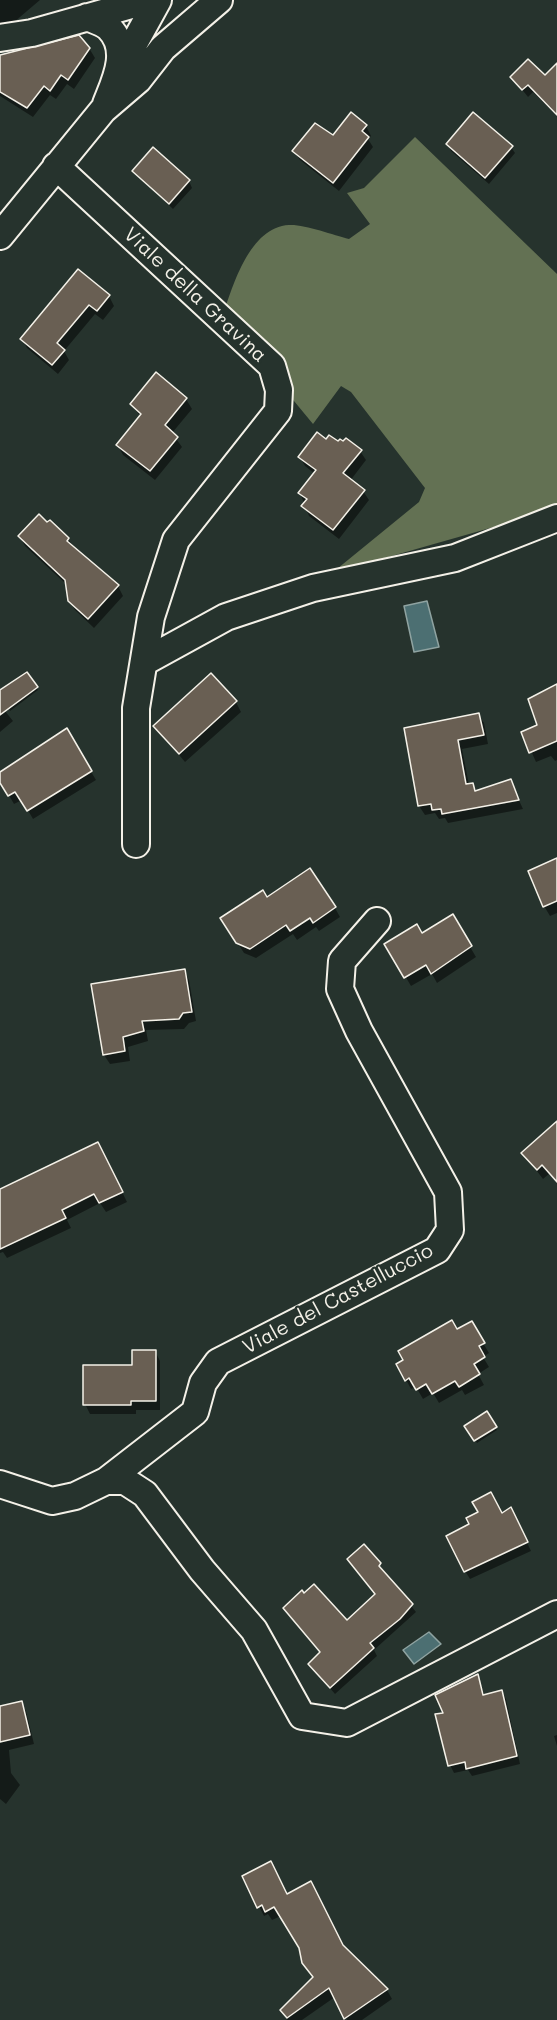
<!DOCTYPE html>
<html>
<head>
<meta charset="utf-8">
<style>
  body { margin:0 }
  canvas { display:block; background:#26332d }
</style>
</head>
<body>
<canvas width="557" height="2020"></canvas>
<script>
const ctx = document.querySelector('canvas').getContext('2d');
ctx.lineJoin = 'round';
function paint(path, color) { ctx.fillStyle = color; ctx.fill(path, 'evenodd'); }
function stroke(path, color, width, dash) { ctx.strokeStyle = color; ctx.lineWidth = width; ctx.lineCap = dash ? 'butt' : 'round'; ctx.setLineDash(dash || []); ctx.stroke(path); }
function label(font, color, halo, rows, align = 'center') {
  ctx.font = font + ' Mali,sans-serif'; ctx.lineWidth = 4.5; ctx.setLineDash([]); ctx.textBaseline = 'middle'; ctx.strokeStyle = halo; ctx.fillStyle = color; for (const [text, x, y, turn = 0] of rows) {
    ctx.save(); ctx.translate(x, y); ctx.rotate((+turn || 0) * Math.PI / 180); ctx.textAlign = isNaN(turn) ? turn : align; if (halo) ctx.strokeText(text, 0, 0); ctx.fillText(text, 0, 0); ctx.restore();
  }
}
paint(new Path2D(`
  M 415,137 L 557,274 L 557,509 L 332,573 L 419,502 L 425,488 L 351,392 L 341,386 L 313,424 L 223,315 C 233,285 250,227 289,225 C 304,224 333,235 349,239 L 370,224 L 347,193 L 364,188 Z`), '#637153');
const water = new Path2D(`
  M 427,601 L 439,647 L 414,652 L 404,606 Z
  M 429,1632 L 441,1644 L 414,1664 L 403,1650 Z`);
paint(water, '#4c6f72');
stroke(water, '#8fa3a1', 1.5);
paint(new Path2D(`
  M 0,0 L 40,0 L 0,34 Z
  M 89,48 L 95,58 L 74,89 L 67,84 L 56,99 L 50,95 L 33,117 L 0,96 L 0,56 Z
  M 557,65 L 557,116 L 533,92 L 528,97 L 512,77 L 545,78 Z
  M 366,126 L 371,136 L 368,139 L 373,147 L 339,191 L 300,160 L 294,151 Z
  M 448,145 L 511,147 L 515,153 L 489,184 L 451,151 Z
  M 134,171 L 189,181 L 192,188 L 173,209 Z
  M 78,271 L 109,296 L 114,306 L 103,320 L 95,314 L 64,351 L 69,360 L 58,374 L 27,348 L 22,339 Z
  M 157,374 L 186,399 L 192,409 L 172,433 L 182,447 L 155,480 L 123,455 L 118,446 L 141,417 L 131,404 Z
  M 326,441 L 343,444 L 360,451 L 366,460 L 350,481 L 363,491 L 369,500 L 339,539 L 309,516 L 300,493 L 315,474 L 305,466 L 300,457 Z
  M 47,524 L 68,538 L 74,548 L 118,586 L 123,596 L 94,628 L 75,610 L 69,600 L 67,585 L 25,546 L 20,537 Z
  M 27,674 L 38,690 L 10,711 L 0,692 Z
  M 557,692 L 557,760 L 555,761 L 551,756 L 536,762 L 523,733 L 539,726 Z
  M 236,702 L 241,712 L 185,762 L 155,726 Z
  M 1,706 L 13,721 L 0,732 L 0,707 Z
  M 478,714 L 484,723 L 488,744 L 462,749 L 469,785 L 473,785 L 477,792 L 510,781 L 523,809 L 448,823 L 445,818 L 439,819 L 435,813 L 425,815 L 419,806 L 406,729 Z
  M 66,730 L 96,780 L 33,819 L 22,800 L 14,804 L 0,780 L 0,773 L 46,745 L 45,742 Z
  M 557,860 L 557,913 L 550,916 L 544,906 Z
  M 267,899 L 335,908 L 340,917 L 319,931 L 316,927 L 297,940 L 293,934 L 256,958 L 244,953 L 228,928 Z
  M 452,916 L 476,957 L 437,983 L 432,974 L 411,986 L 386,944 L 421,935 Z
  M 184,971 L 189,980 L 196,1021 L 189,1023 L 184,1029 L 146,1030 L 148,1041 L 128,1047 L 130,1061 L 110,1064 L 104,1055 Z
  M 557,1133 L 557,1183 L 549,1174 L 543,1179 L 523,1153 Z
  M 103,1153 L 127,1202 L 106,1212 L 100,1203 L 67,1220 L 71,1228 L 7,1258 L 3,1252 L 0,1253 L 0,1190 Z
  M 471,1323 L 489,1353 L 483,1357 L 489,1367 L 478,1374 L 484,1385 L 465,1395 L 462,1390 L 439,1403 L 433,1393 L 423,1399 L 416,1387 L 411,1389 L 398,1365 Z
  M 155,1351 L 160,1361 L 160,1410 L 136,1410 L 136,1414 L 90,1414 L 85,1404 Z
  M 487,1413 L 497,1430 L 477,1443 L 466,1427 Z
  M 502,1515 L 515,1517 L 531,1551 L 470,1579 L 465,1571 Z
  M 364,1546 L 416,1612 L 374,1650 L 377,1656 L 335,1694 L 309,1664 L 321,1653 L 289,1615 L 347,1622 L 376,1595 L 348,1559 Z
  M 477,1676 L 485,1696 L 502,1691 L 506,1699 L 520,1764 L 472,1776 L 468,1770 L 454,1773 L 450,1765 L 445,1714 Z
  M 21,1702 L 26,1711 L 34,1744 L 9,1750 L 11,1773 L 20,1785 L 6,1804 L 0,1799 L 0,1707 Z
  M 557,1735 L 557,1746 L 554,1736 Z
  M 244,1877 L 287,1895 L 344,1947 L 387,1990 L 392,1999 L 362,2020 L 347,2020 L 335,1997 L 302,2020 L 287,2020 L 282,2010 L 314,1978 L 301,1948 L 281,1916 L 272,1920 L 268,1914 L 264,1916 Z`), '#0007');
const building = new Path2D(`
  M 79,35 L 90,48 L 68,80 L 61,75 L 50,91 L 44,86 L 27,108 L 0,92 L 0,55 Z
  M 528,59 L 545,75 L 557,63 L 557,115 L 528,85 L 522,90 L 510,77 Z
  M 351,112 L 367,125 L 362,131 L 369,137 L 333,183 L 292,151 L 315,123 L 333,135 Z
  M 473,112 L 513,146 L 485,178 L 446,144 Z
  M 153,147 L 190,180 L 169,204 L 132,171 Z
  M 78,269 L 110,295 L 97,311 L 89,305 L 57,343 L 65,350 L 52,365 L 20,339 Z
  M 156,372 L 187,398 L 165,425 L 178,437 L 150,471 L 116,445 L 141,414 L 130,404 Z
  M 317,432 L 326,439 L 329,435 L 338,441 L 340,439 L 343,441 L 346,438 L 362,450 L 343,473 L 365,490 L 333,530 L 301,506 L 307,499 L 298,493 L 316,470 L 298,457 Z
  M 39,514 L 47,522 L 50,520 L 69,538 L 67,541 L 119,585 L 88,619 L 68,601 L 65,580 L 18,536 Z
  M 27,672 L 38,687 L 0,715 L 0,690 Z
  M 211,673 L 237,701 L 179,754 L 153,726 Z
  M 557,684 L 557,741 L 529,753 L 521,732 L 537,725 L 528,699 Z
  M 479,713 L 484,735 L 458,740 L 466,784 L 473,783 L 475,791 L 511,779 L 519,800 L 442,814 L 441,809 L 432,810 L 431,804 L 418,806 L 404,728 Z
  M 67,728 L 92,771 L 27,811 L 15,792 L 8,796 L 0,783 L 0,772 Z
  M 557,858 L 557,901 L 543,907 L 528,871 Z
  M 310,868 L 336,907 L 313,923 L 310,918 L 290,931 L 286,925 L 250,949 L 236,943 L 220,918 L 263,890 L 267,897 Z
  M 453,914 L 472,946 L 431,974 L 426,965 L 404,978 L 384,944 L 417,924 L 422,933 Z
  M 185,969 L 192,1012 L 183,1013 L 179,1019 L 142,1021 L 144,1031 L 123,1037 L 125,1051 L 103,1055 L 91,984 Z
  M 557,1121 L 557,1182 L 542,1165 L 537,1170 L 521,1153 Z
  M 98,1142 L 123,1192 L 99,1203 L 94,1194 L 62,1210 L 66,1218 L 0,1249 L 0,1189 Z
  M 452,1320 L 457,1329 L 472,1321 L 485,1343 L 479,1346 L 485,1357 L 474,1364 L 480,1374 L 459,1387 L 455,1381 L 432,1394 L 426,1384 L 416,1390 L 409,1378 L 405,1381 L 396,1364 L 403,1360 L 398,1351 Z
  M 132,1350 L 156,1350 L 156,1401 L 131,1401 L 131,1405 L 83,1405 L 83,1365 L 132,1365 Z
  M 487,1411 L 497,1427 L 474,1441 L 464,1426 Z
  M 491,1492 L 502,1513 L 511,1507 L 528,1542 L 464,1572 L 446,1536 L 469,1524 L 466,1518 L 478,1512 L 472,1502 Z
  M 364,1544 L 381,1563 L 379,1566 L 413,1604 L 400,1619 L 370,1643 L 374,1648 L 330,1688 L 308,1664 L 320,1652 L 283,1608 L 302,1590 L 304,1593 L 314,1584 L 347,1620 L 375,1594 L 347,1559 Z
  M 478,1674 L 483,1695 L 502,1690 L 517,1756 L 466,1769 L 465,1762 L 448,1766 L 435,1714 L 443,1713 L 435,1695 Z
  M 22,1701 L 30,1735 L 0,1742 L 0,1706 Z
  M 271,1861 L 287,1894 L 311,1881 L 343,1945 L 388,1989 L 344,2019 L 329,1988 L 287,2018 L 280,2010 L 313,1977 L 302,1963 L 299,1948 L 274,1907 L 265,1912 L 262,1905 L 257,1908 L 242,1876 Z`);
paint(building, '#695f53');
stroke(building, '#f4f1e8', 1.5);
const minor = new Path2D(`
  M 87,17 C 94,20 104,23 109,28 C 131,50 115,81 106,104
  M 0,38 L 32,33 L 149,0
  M 120,69 L 158,0
  M 56,166 L 272,366 L 279,390 L 278,411 L 176,540 L 151,617 L 136,708 L 136,844
  M 0,236 L 103,110 L 138,80 L 163,48 L 219,0
  M 144,662 L 226,617 L 313,588 L 455,558 L 557,518
  M 106,1481 L 195,1412 L 203,1383 L 218,1362 L 437,1250 L 450,1230 L 448,1192 L 359,1031 L 340,989 L 342,961 L 377,921
  M 0,1484 L 52,1501 L 75,1496 L 106,1481 L 125,1481 L 145,1494 L 202,1570 L 254,1630 L 302,1716 L 347,1723 L 557,1614`);
stroke(minor, '#f4f1e8', 30);
stroke(minor, '#26332d', 26);
label('20px', '#f4f1e8', '#26332d', [
  ["Viale della Gravina",195,295,43],
  ["Viale del Castelluccio",338,1299,-28]
]);
</script>
</body>
</html>
